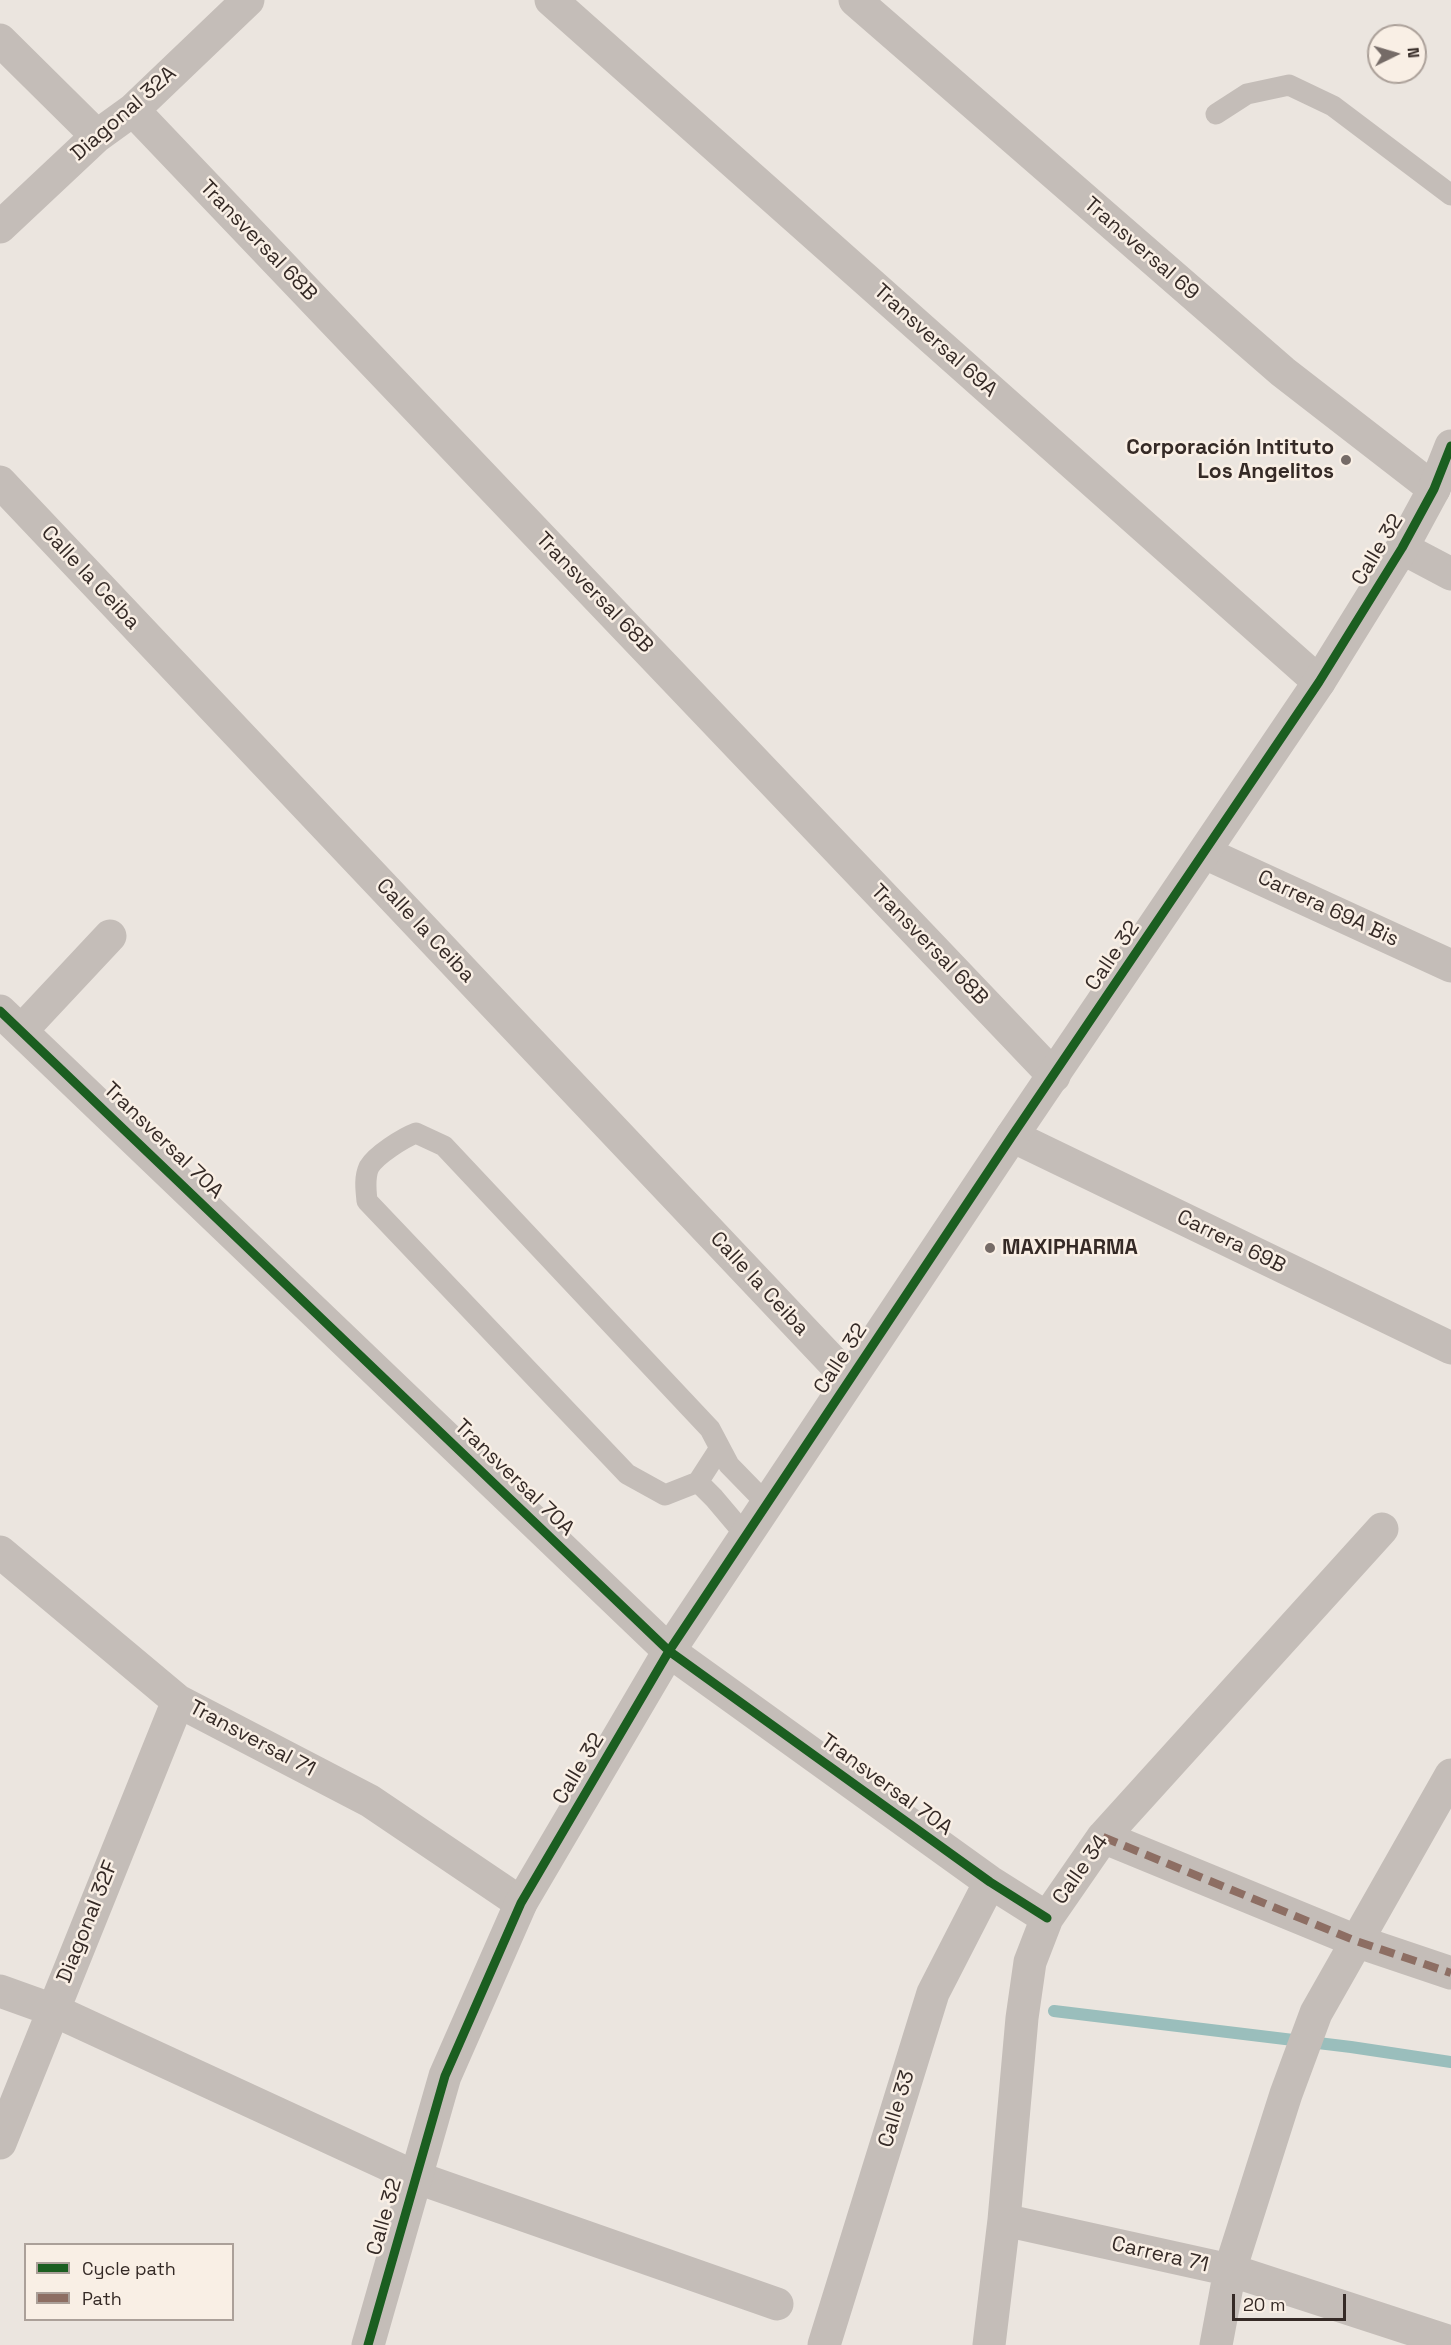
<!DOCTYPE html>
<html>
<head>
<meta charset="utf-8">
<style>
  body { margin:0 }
  #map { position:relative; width:1451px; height:2345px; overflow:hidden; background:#ebe5df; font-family:"Space Grotesk",sans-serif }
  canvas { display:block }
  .legend { position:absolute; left:24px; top:2243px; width:210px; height:78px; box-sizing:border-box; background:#f9efe5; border:2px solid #aba099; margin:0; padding:8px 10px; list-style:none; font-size:18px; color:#352a26 }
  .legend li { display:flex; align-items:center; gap:12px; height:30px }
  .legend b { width:30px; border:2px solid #aba099 }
  .north { position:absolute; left:1367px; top:24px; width:60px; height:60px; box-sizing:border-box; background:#f9efe5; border:2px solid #aba099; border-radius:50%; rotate:85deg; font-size:16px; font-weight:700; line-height:24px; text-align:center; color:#352a26 }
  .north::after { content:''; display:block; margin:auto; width:21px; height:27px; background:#756b67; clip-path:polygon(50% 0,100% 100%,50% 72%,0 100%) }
  .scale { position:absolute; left:1232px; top:2294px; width:114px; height:27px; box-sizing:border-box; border:3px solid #352a26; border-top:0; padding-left:8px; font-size:18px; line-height:21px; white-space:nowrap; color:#352a26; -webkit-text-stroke:4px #f9efe5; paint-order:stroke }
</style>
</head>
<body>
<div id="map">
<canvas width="1451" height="2345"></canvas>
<ul class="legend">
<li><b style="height:8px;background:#1b5e20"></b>Cycle path</li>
<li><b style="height:8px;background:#8d6e63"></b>Path</li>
</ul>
<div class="north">N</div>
<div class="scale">20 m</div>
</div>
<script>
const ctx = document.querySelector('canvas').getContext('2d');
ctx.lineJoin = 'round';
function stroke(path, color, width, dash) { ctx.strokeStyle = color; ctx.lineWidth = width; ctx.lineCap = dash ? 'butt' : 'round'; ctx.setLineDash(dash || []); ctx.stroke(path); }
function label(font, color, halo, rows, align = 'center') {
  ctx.font = font + ' "Space Grotesk",sans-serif'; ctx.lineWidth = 5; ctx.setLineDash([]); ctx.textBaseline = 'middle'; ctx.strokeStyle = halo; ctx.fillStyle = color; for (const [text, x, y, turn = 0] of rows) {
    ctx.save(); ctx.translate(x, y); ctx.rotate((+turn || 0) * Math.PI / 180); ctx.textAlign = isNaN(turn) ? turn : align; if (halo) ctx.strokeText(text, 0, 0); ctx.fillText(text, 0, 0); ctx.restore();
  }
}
stroke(new Path2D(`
  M 1054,2011 L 1351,2047 L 1451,2062`), '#9abebc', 12);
stroke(new Path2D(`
  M 1216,114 L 1247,94 L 1289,85 L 1333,106 L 1451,195
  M 720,1448 L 698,1482 L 665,1495 L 627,1474 L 367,1201 C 366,1190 364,1178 369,1167 C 376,1155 403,1138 416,1133 L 444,1146 L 710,1429 L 729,1465 L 768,1505
  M 698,1482 L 714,1498 L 747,1537`), '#c4bdb8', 21);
stroke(new Path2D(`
  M 551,0 L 1319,682
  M 855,0 L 1283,372 L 1434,489
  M 0,40 L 97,136
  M 133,110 L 1054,1076
  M 0,227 L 97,136 L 133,110 L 248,0
  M 0,482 L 849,1379
  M 1402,548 L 1451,574
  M 1205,853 L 1451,966
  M 0,1011 L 669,1651 L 990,1882 L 1047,1918
  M 22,1030 L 110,936
  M 1012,1136 L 1451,1348
  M 0,1552 L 178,1701 L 370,1801 L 521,1903
  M 1103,1837 L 1356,1941 L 1451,1973
  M 0,1991 L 53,2010 L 415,2177 L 777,2304
  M 0,2143 L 178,1701
  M 1004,2220 L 1230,2270 L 1451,2342
  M 824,2345 L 933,1993 L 990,1882
  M 989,2345 L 1004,2220 L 1022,2018 L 1030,1962 L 1047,1918 L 1103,1837 L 1382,1529
  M 1216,2345 L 1230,2270 L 1286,2094 L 1316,2013 L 1451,1775`), '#c4bdb8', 33);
stroke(new Path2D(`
  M 368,2345 L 445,2076 L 521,1903 L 669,1651 L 1012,1136 L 1319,682 L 1402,548 L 1434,489 L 1451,446`), '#c4bdb8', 33);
stroke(new Path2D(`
  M 1103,1837 L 1356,1941 L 1451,1973`), '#8d6e63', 8, [15, 8]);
stroke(new Path2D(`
  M 0,1011 L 669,1651 L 990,1882 L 1047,1918
  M 368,2345 L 445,2076 L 521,1903 L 669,1651 L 1012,1136 L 1319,682 L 1402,548 L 1434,489 L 1451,446`), '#1b5e20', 9);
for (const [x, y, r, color] of [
  [1346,460,6,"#756b67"],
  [990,1248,6,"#756b67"]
]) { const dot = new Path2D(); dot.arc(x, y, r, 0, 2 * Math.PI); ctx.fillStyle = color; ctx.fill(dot); stroke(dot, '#f9efe5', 2); }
label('21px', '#352a26', '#f9efe5', [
  ["Diagonal 32A",124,114,-41],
  ["Transversal 68B",258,241,46],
  ["Transversal 69",1141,249,41],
  ["Transversal 69A",935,341,42],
  ["Calle 32",1378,550,-59],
  ["Calle la Ceiba",90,578,47],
  ["Transversal 68B",594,593,46],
  ["Carrera 69A Bis",1328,909,25],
  ["Calle la Ceiba",425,931,47],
  ["Transversal 68B",929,945,46],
  ["Calle 32",1113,956,-56],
  ["Transversal 70A",163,1141,44],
  ["Carrera 69B",1231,1242,26],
  ["Calle la Ceiba",759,1284,47],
  ["Calle 32",841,1359,-57],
  ["Transversal 70A",514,1478,44],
  ["Transversal 71",252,1739,28],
  ["Calle 32",579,1769,-59],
  ["Transversal 70A",886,1785,36],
  ["Calle 34",1081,1870,-55],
  ["Diagonal 32F",88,1922,-68],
  ["Calle 33",897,2109,-73],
  ["Calle 32",385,2217,-74],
  ["Carrera 71",1160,2255,13]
]);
label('bold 21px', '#352a26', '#f9efe5', [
  ["Corporación Intituto",1334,448],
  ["Los Angelitos",1334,472],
  ["MAXIPHARMA",1002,1248,"left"]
], 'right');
</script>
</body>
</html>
